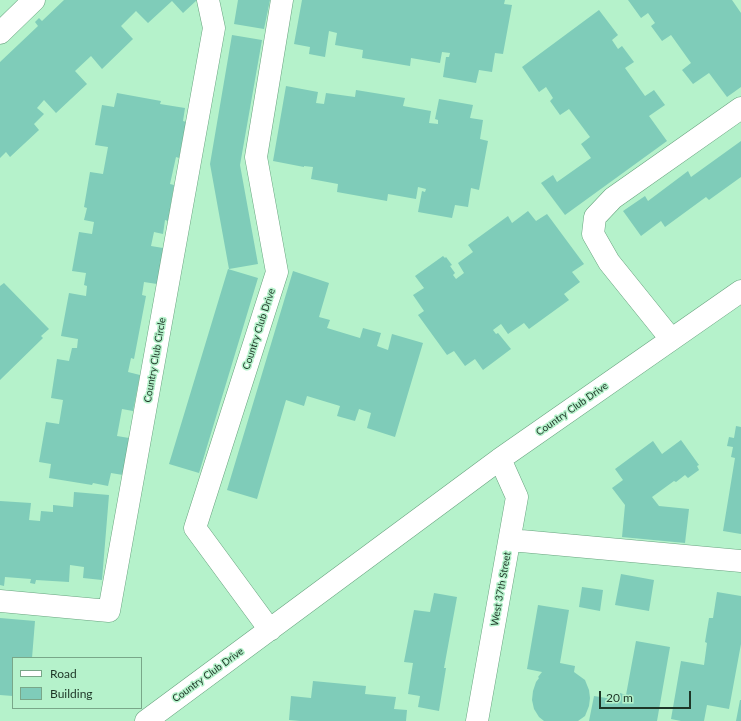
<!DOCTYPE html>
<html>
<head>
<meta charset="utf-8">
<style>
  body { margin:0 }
  #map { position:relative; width:741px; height:721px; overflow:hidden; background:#b5f2cb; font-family:Lato,sans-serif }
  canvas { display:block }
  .legend { position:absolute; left:12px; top:657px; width:130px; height:52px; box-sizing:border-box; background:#b5f2cb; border:1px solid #79a789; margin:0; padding:5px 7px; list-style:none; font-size:12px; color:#1e3627 }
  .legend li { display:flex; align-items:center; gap:8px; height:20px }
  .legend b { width:20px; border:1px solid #79a789 }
  .scale { position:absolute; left:599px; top:691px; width:92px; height:18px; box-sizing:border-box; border:2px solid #1e3627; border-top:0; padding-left:5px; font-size:12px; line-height:14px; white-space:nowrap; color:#1e3627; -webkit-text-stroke:3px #b5f2cb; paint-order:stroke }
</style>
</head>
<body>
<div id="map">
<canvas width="741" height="721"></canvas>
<ul class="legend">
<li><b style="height:5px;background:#fff"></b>Road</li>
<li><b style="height:11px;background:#7fccb9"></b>Building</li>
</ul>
<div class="scale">20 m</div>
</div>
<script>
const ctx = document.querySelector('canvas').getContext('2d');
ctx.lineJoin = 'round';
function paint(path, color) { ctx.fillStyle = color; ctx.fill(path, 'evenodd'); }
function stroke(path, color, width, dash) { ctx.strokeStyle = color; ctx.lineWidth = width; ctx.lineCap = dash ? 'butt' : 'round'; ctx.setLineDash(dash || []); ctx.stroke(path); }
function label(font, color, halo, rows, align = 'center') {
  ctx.font = font + ' Lato,sans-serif'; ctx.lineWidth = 3; ctx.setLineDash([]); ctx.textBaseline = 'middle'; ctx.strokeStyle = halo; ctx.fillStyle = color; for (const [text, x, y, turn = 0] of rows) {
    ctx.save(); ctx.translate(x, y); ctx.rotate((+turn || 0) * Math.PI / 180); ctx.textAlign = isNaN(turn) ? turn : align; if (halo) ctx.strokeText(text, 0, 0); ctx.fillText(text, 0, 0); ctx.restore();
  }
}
paint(new Path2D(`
  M 64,0 L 197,0 L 183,13 L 172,1 L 148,23 L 136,11 L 121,26 L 133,39 L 102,69 L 91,56 L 75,71 L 87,84 L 56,113 L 44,100 L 37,108 L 44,114 L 34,124 L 39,130 L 10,157 L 6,152 L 0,158 L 0,62 L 38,26 L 35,22 L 39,18 L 42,21 Z
  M 238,0 L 270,0 L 264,29 L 234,24 Z
  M 302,0 L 505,0 L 504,4 L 512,5 L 503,54 L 495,53 L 492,72 L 479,70 L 476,83 L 443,77 L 446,57 L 449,57 L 450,53 L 442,52 L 440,63 L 411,58 L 410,66 L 362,58 L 363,50 L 335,45 L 337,33 L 329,31 L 325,57 L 309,54 L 310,47 L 294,44 Z
  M 628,0 L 732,0 L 741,13 L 741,87 L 727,97 L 709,73 L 693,84 L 682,70 L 691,63 L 671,35 L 662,41 L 651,26 L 655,23 L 648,13 L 641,18 Z
  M 599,10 L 618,35 L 612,40 L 618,49 L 622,46 L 634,62 L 625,68 L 645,96 L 654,90 L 665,105 L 649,116 L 667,141 L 565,215 L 541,183 L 553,175 L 557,182 L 591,158 L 581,144 L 590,137 L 569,109 L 560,115 L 550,101 L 553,98 L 546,87 L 539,92 L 522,67 Z
  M 232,35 L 262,40 L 240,165 L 258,264 L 229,269 L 210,164 Z
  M 286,86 L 318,92 L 316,103 L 324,104 L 326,93 L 355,97 L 356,90 L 405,98 L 403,106 L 431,111 L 429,123 L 438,124 L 438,120 L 435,119 L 439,99 L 473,105 L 470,118 L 483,120 L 480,139 L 488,141 L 479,190 L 471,188 L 468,207 L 455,205 L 452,218 L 418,212 L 422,191 L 425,192 L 426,189 L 418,187 L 416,199 L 388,194 L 387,201 L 337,192 L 338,184 L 311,179 L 313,167 L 304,166 L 304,167 L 273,161 Z
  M 117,93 L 161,101 L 160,104 L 185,108 L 183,121 L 186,122 L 179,158 L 176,157 L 170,184 L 174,185 L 168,221 L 165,220 L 163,234 L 154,232 L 151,246 L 163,248 L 157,284 L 144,282 L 142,295 L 146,296 L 134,359 L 131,358 L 128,372 L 140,375 L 133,411 L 122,409 L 117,436 L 129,438 L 123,475 L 111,473 L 108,486 L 93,483 L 92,485 L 49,478 L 51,464 L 39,462 L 46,422 L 59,424 L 63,400 L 51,398 L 57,359 L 69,361 L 72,348 L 77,348 L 78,339 L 61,336 L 69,293 L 86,296 L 87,286 L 84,285 L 86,273 L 72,271 L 79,232 L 92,234 L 94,222 L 84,220 L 87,208 L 84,207 L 90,172 L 103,174 L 108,147 L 95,145 L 102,105 L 114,107 Z
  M 741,141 L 741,177 L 709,200 L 706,197 L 665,227 L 661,221 L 641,236 L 623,211 L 645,196 L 648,201 L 688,171 L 691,177 Z
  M 528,211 L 536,221 L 547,214 L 584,264 L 572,272 L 580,282 L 564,294 L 569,300 L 529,329 L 524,323 L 508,334 L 501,324 L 493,330 L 496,334 L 498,333 L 511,349 L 483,370 L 475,359 L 465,366 L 454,351 L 447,355 L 418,315 L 424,311 L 413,295 L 424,288 L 415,276 L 443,256 L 445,258 L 446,257 L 452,265 L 450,266 L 455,273 L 453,275 L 456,279 L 464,273 L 458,263 L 473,252 L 468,245 L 508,216 L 512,223 Z
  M 228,269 L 258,278 L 199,473 L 169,464 Z
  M 293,271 L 329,283 L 319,317 L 330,320 L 327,328 L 360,338 L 363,328 L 381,333 L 377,346 L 388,350 L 392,334 L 423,343 L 395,437 L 367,428 L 371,413 L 359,409 L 355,421 L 337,416 L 340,406 L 307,396 L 304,406 L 286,400 L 257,499 L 227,490 Z
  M 4,283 L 49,329 L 41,336 L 43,338 L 0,380 L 0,286 Z
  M 736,426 L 741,427 L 741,534 L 723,531 L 735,458 L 731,457 L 733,447 L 727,446 L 729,437 L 734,438 Z
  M 681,440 L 699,465 L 697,466 L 699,470 L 688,478 L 685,475 L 676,482 L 674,481 L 652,497 L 659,506 L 689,509 L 685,543 L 622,537 L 625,505 L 612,488 L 623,480 L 615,469 L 653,441 L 662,454 Z
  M 74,492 L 109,495 L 102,580 L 83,578 L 84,567 L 70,565 L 69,582 L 36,580 L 35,584 L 30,583 L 31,579 L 5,577 L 4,586 L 0,585 L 0,501 L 31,503 L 29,520 L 40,521 L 41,511 L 53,512 L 53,505 L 73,507 Z
  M 621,574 L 654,580 L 649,611 L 615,605 Z
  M 582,587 L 603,590 L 600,611 L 579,607 Z
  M 717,592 L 741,596 L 741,644 L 729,709 L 707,705 L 704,721 L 681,721 L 671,719 L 681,661 L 704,665 L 707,643 L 705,642 L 709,618 L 713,618 Z
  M 434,593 L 457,597 L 444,668 L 446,668 L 439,711 L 418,707 L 420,696 L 408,694 L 413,663 L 404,662 L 414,610 L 430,612 Z
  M 538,605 L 569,610 L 560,663 L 575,666 L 574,672 L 585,680 L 589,690 L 590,698 L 589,706 L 585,716 L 578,721 L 544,721 L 539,717 L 534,709 L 532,700 L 533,691 L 536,682 L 539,678 L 538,677 L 542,672 L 527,669 Z
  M 0,618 L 35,621 L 32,658 L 13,658 L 13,696 L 0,695 Z
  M 636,641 L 670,647 L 657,721 L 589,721 L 594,696 L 619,700 L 620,693 L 626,695 Z
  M 313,681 L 366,686 L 365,694 L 396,697 L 394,709 L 407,710 L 406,721 L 300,721 L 289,720 L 291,696 L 311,698 Z
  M 740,700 L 741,700 L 741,721 L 736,721 Z`), '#7fccb9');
const minor = new Path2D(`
  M 0,33 L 34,0
  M 671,339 L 609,262 L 593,234 L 595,217 L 613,198 L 741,108
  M 510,540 L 741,561
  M 0,601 L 109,611 L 214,28 L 208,0
  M 270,630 L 195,528 L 277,272 L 256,157 L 282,0
  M 146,721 L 500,459 L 741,291
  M 477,721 L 517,497 L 500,459`);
stroke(minor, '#68a37f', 23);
stroke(minor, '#fff', 22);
label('10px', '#1e3627', '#b5f2cb', [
  ["Country Club Drive",259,329,-72],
  ["Country Club Circle",155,360,-80],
  ["Country Club Drive",572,409,-35],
  ["West 37th Street",501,589,-80],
  ["Country Club Drive",208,675,-36]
]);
</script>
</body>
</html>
